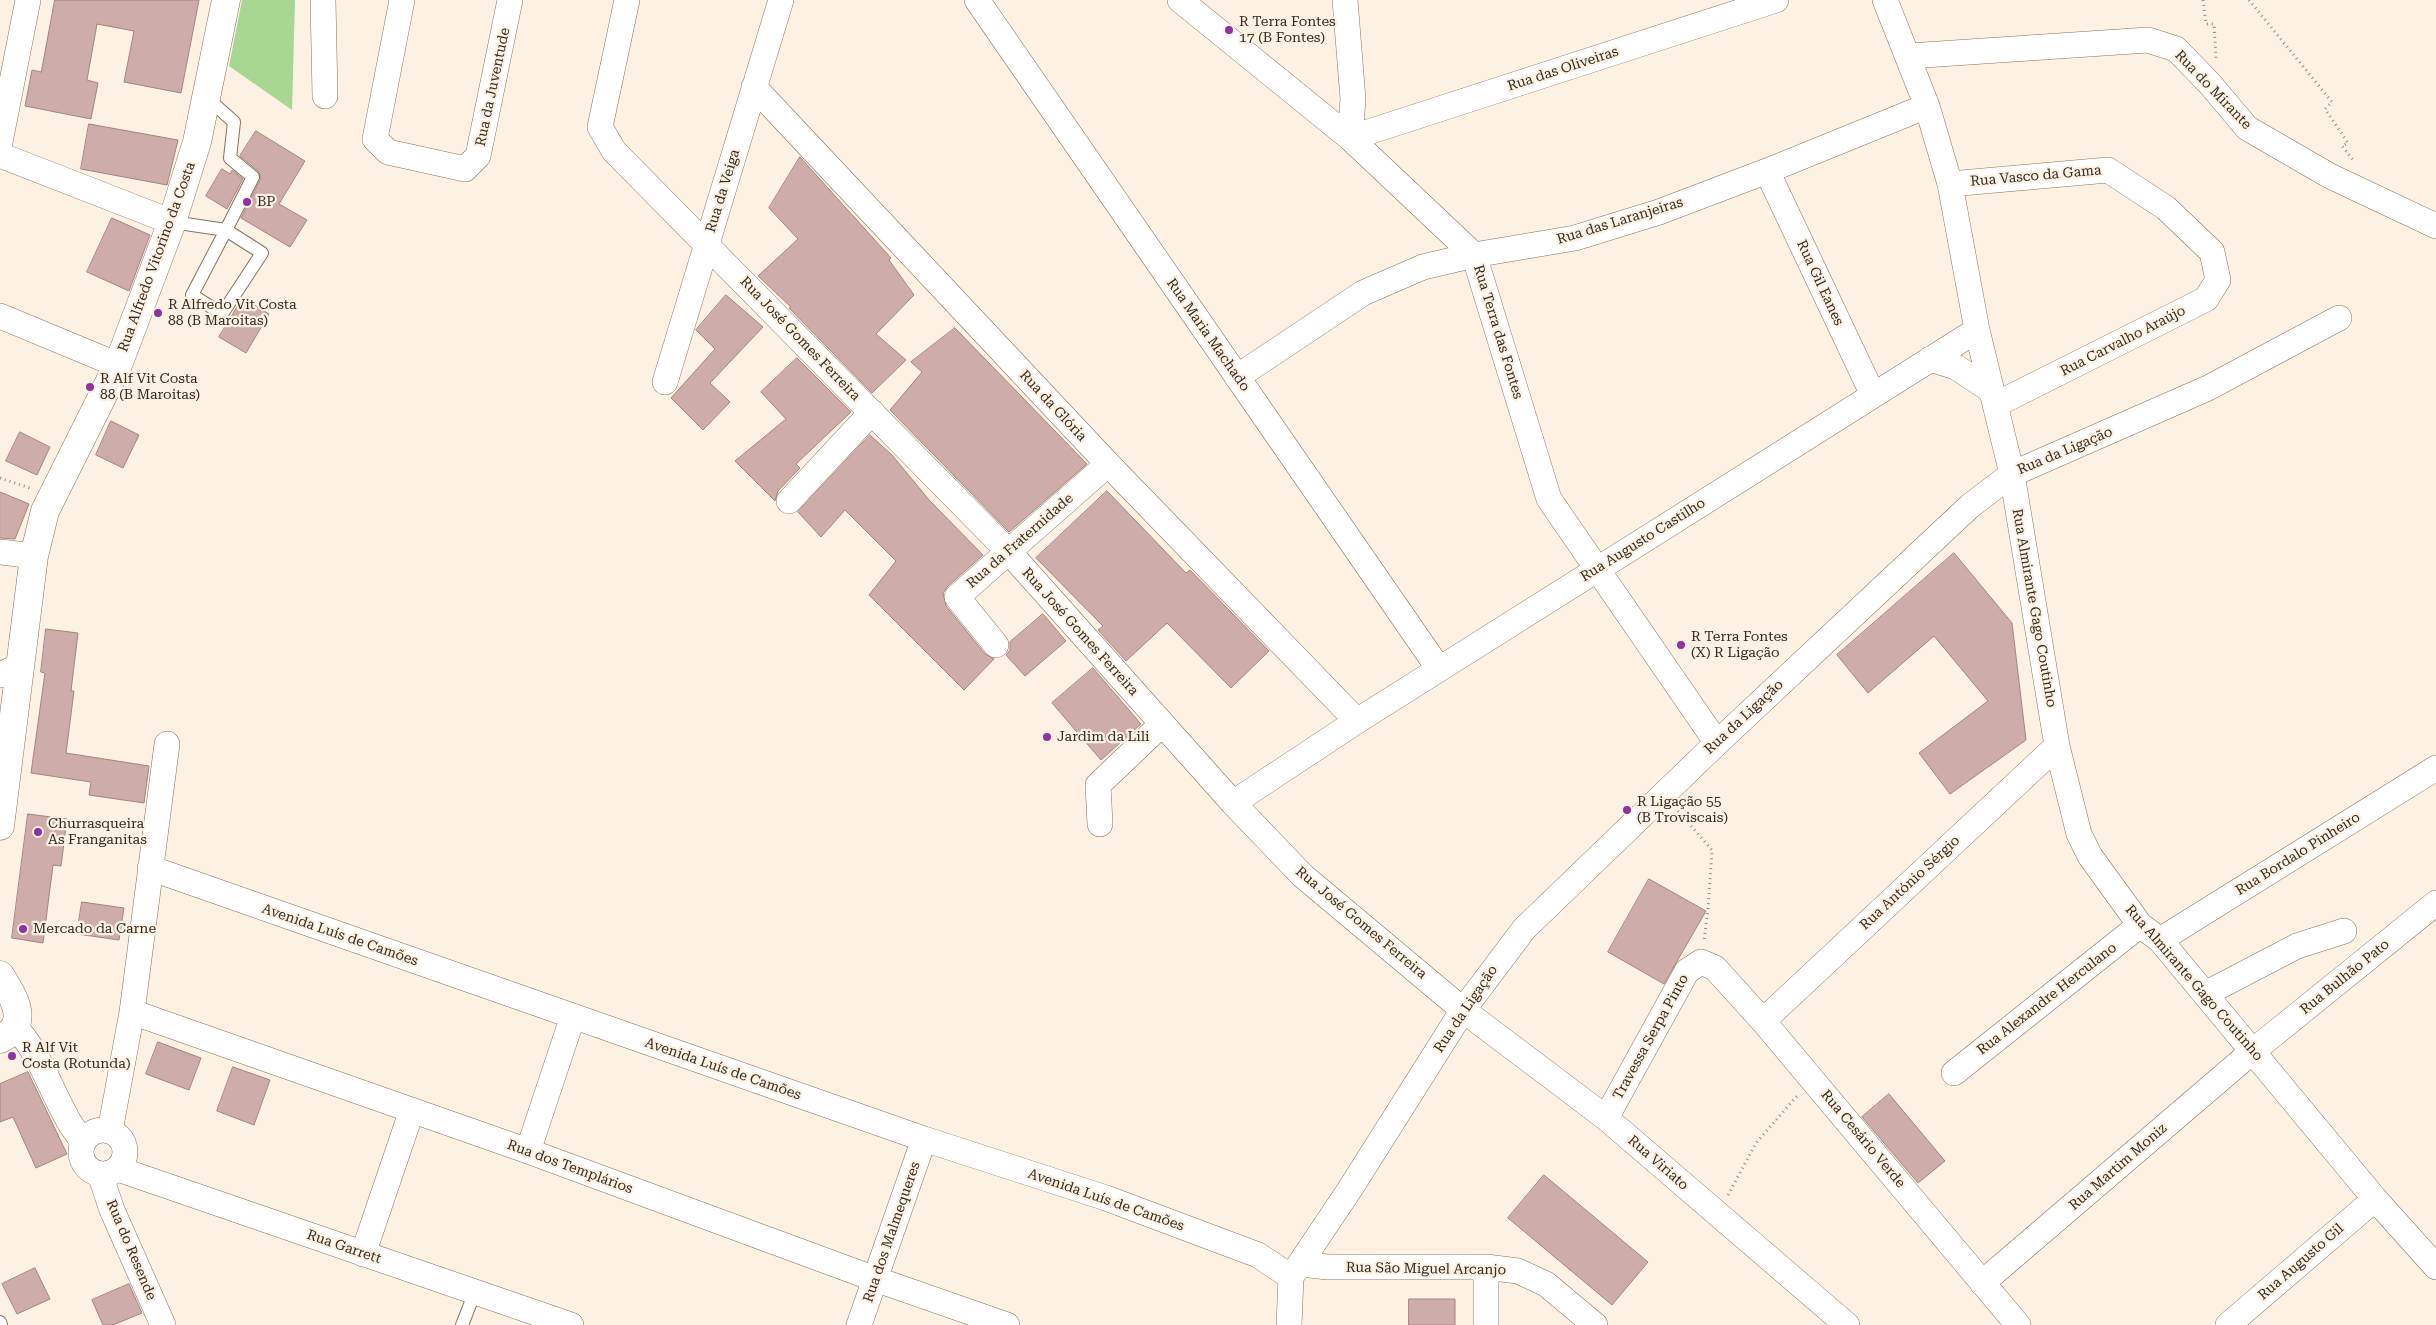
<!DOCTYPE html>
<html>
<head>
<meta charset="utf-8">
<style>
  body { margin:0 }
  canvas { display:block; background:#fdf1e3 }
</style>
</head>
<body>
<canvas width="2436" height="1325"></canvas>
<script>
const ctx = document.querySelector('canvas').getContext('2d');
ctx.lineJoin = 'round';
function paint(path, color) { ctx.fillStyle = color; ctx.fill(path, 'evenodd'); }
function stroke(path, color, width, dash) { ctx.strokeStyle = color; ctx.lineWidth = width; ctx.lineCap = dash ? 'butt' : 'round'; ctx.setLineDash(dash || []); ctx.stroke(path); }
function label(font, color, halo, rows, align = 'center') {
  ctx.font = font + ' "Roboto Serif",serif'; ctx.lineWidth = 4.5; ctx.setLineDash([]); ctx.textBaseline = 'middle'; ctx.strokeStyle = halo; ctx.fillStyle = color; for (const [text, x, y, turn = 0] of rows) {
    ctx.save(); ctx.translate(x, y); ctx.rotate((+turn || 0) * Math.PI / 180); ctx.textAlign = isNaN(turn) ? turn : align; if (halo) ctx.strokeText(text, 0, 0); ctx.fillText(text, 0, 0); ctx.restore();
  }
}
paint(new Path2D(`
  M 242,0 L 295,0 L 292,110 L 229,66 Z`), '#a8d792');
const building = new Path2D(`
  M 55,0 L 199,0 L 181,93 L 124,82 L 134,31 L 97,24 L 87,80 L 98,83 L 91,119 L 25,106 L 32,70 L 41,72 Z
  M 89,124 L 178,140 L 167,185 L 81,169 Z
  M 256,131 L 305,161 L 279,204 L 307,220 L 290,247 L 241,218 L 261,178 L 258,171 L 240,156 Z
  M 800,157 L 891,258 L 889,260 L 914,295 L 876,334 L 906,360 L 872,393 L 789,308 L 791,307 L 758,276 L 798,239 L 769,208 Z
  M 222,169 L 230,174 L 232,170 L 243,179 L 227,209 L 206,196 Z
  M 112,218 L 150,235 L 129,291 L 87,272 Z
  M 726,295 L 763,327 L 710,383 L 730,402 L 703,430 L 671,398 L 715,349 L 696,330 Z
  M 243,298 L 269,314 L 246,353 L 219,337 Z
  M 955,328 L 1087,464 L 1009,532 L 890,410 L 922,372 L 911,362 Z
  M 797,358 L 851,412 L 796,464 L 800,468 L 778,491 L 775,501 L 735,461 L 786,419 L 761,392 Z
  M 111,421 L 139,435 L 123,468 L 96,455 Z
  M 20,432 L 50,447 L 37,475 L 6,461 Z
  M 870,435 L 892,455 L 930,501 L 983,555 L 948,586 L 943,593 L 946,606 L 985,654 L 994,659 L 964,690 L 869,595 L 896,561 L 845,510 L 821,537 L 798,512 Z
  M 1107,491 L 1186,573 L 1190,570 L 1269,651 L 1231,688 L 1167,623 L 1126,661 L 1098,630 L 1103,626 L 1036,558 Z
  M 0,492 L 29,504 L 15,539 L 0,538 Z
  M 1954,553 L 2012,623 L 2026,740 L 1950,794 L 1919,753 L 1988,701 L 1934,636 L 1868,693 L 1837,655 Z
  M 1043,614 L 1066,641 L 1025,676 L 1006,655 L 1010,650 L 1010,642 Z
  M 46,629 L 78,633 L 71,691 L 74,691 L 66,753 L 149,766 L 144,803 L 89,795 L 91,782 L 31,773 L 45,673 L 41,672 Z
  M 1093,668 L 1141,724 L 1101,760 L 1052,703 Z
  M 28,814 L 67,819 L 61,866 L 53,865 L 43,943 L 12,938 Z
  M 1649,879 L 1706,911 L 1664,984 L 1608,952 Z
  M 82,902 L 124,908 L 119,940 L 77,934 Z
  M 158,1042 L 201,1058 L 189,1090 L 146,1074 Z
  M 233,1067 L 270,1080 L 254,1125 L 217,1111 Z
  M 28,1072 L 67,1154 L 36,1168 L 13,1117 L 0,1122 L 0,1084 Z
  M 1889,1094 L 1945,1161 L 1918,1183 L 1862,1117 Z
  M 1544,1175 L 1648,1262 L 1612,1305 L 1508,1218 Z
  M 35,1268 L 50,1299 L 17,1314 L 2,1284 Z
  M 129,1284 L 142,1313 L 113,1325 L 103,1325 L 92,1300 Z
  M 1409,1299 L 1455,1299 L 1455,1325 L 1409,1325 Z`);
paint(building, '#cdacaa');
stroke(building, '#a38382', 1);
const lane = new Path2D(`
  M 172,222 L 226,230 L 253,177 L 230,158 L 234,122 L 206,97
  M 226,230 L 262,253 L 222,314 L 192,295 Z
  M 0,1322 L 1,1325
  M 462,1325 L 475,1292`);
const street = new Path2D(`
  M 323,0 L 325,96
  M 402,0 L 375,139 L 388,152 L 465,169 L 478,156 L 510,0
  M 627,0 L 600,127 L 614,151 L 1009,552 L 1233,803 L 1303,876 L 1463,1010 L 1606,1118 L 1847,1325
  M 977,0 L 1439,669
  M 1180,0 L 1350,138 L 1474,255 L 1549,499 L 1717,743
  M 1345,0 L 1353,99 L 1350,138 L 1776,0
  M 1885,0 L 1927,106 L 1950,184 L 1977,330 L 2012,474 L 2057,746 L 2079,834 L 2090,856 L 2140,925 L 2160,940 L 2375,1199 L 2436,1267
  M 1909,56 L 2148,40 L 2176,49 L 2210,84 L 2247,128 L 2330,176 L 2436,226
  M 754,87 L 1108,464 L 1357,721
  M 0,142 L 28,0
  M 0,155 L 172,222
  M 1767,171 L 1873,395
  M 1950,184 L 2108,170 L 2166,208 L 2212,252 L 2218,280 L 2206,299 L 1995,405
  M 0,316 L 118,365
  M 1930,359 L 1956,367 L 1992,391
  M 1237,377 L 1363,293 L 1423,267 L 1474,255 L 1575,238 L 1659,212 L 1767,171 L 1927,106
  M 665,382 L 781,0
  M 789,501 L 872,412
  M 0,552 L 34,556
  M 996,645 L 957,597 L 1108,464
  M 0,675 L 19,666
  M 1233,803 L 1357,721 L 1977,330
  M 1100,824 L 1098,785 L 1162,724
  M 150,868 L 924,1139 L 1106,1198 L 1258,1255 L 1291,1277
  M 2160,940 L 2436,768
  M 2205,994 L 2297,946 L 2344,931
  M 132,1012 L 528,1151 L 875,1279 L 1007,1325
  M 1763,1021 L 2057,746
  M 14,1026 C 39,1051 49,1086 66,1116 C 70,1125 77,1133 83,1142
  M 1954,1073 L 2140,925
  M 1606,1118 L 1687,971 L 1701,962 L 1715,968 L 1763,1021 L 2018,1325
  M81 1152a22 22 0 1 1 44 0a22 22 0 1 1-44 0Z
  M 110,1131 L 132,1012 L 167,744
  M 528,1151 L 573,1016
  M 118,1169 L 571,1325
  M 100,1174 L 112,1210 L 163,1325
  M 363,1254 L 412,1110
  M 1300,1264 L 1328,1267 L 1486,1267 L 1518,1271 L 1546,1284 L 1595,1325
  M 1486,1267 L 1486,1325
  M 1291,1277 L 1350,1189 L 1463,1010 L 1524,929 L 1717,743 L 1970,506 L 2012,474 L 2208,388 L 2339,318
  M 1982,1283 L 2253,1051 L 2436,903
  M 859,1325 L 924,1139
  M 1289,1325 L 1291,1277
  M 2228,1325 L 2375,1199`);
const secondary = new Path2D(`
  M 0,826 L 34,556 L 45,511 L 118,365 L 172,222 L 197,142 L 226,0
  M 0,975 C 13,996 32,1024 0,1039`);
stroke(lane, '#85725d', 14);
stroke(street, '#85725d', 26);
stroke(secondary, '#85725d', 29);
stroke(new Path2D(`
  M 2203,0 L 2206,24 L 2214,24 L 2216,58
  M 2249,0 L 2332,102 L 2325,109 L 2348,143 L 2342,146 L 2354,161
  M 0,478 L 30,488
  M 1678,811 L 1712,850 L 1708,909 L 1704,941
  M 1728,1195 L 1756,1143 L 1797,1096`), '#958b80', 3, [1, 4]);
stroke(lane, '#fff', 12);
stroke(street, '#fff', 25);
stroke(secondary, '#fff', 28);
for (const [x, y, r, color] of [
  [1229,30,5,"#8d329e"],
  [247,202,5,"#8d329e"],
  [158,313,5,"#8d329e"],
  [90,387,5,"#8d329e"],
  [1681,645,5,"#8d329e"],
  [1047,737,5,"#8d329e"],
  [1627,810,5,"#8d329e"],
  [38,832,5,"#8d329e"],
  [23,929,5,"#8d329e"],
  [12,1056,5,"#8d329e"]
]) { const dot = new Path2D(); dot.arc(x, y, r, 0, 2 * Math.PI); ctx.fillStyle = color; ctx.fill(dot); stroke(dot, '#fdf1e3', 2); }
label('14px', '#342c23', '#fdf1e3', [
  ["R Terra Fontes",1239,22],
  ["17 (B Fontes)",1239,38],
  ["BP",257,202],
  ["R Alfredo Vit Costa",168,305],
  ["88 (B Maroitas)",168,321],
  ["R Alf Vit Costa",100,379],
  ["88 (B Maroitas)",100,395],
  ["R Terra Fontes",1691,637],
  ["(X) R Ligação",1691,653],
  ["Jardim da Lili",1057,737],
  ["R Ligação 55",1637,802],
  ["(B Troviscais)",1637,818],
  ["Churrasqueira",48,824],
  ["As Franganitas",48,840],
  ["Mercado da Carne",33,929],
  ["R Alf Vit",22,1048],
  ["Costa (Rotunda)",22,1064]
], 'left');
label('14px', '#342c23', '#fdf1e3', [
  ["Rua das Oliveiras",1563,69,-18],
  ["Rua da Juventude",493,87,-78],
  ["Rua do Mirante",2213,90,46],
  ["Rua Vasco da Gama",2036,176,-5],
  ["Rua da Veiga",723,191,-73],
  ["Rua das Laranjeiras",1620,221,-17],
  ["Rua Alfredo Vitorino da Costa",157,257,-70],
  ["Rua Gil Eanes",1820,283,65],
  ["Rua Terra das Fontes",1498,332,73],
  ["Rua Maria Machado",1208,335,55],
  ["Rua José Gomes Ferreira",800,339,46],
  ["Rua Carvalho Araújo",2123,341,-27],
  ["Rua da Glória",1053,406,47],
  ["Rua da Ligação",2065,451,-23],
  ["Rua Augusto Castilho",1643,540,-32],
  ["Rua da Fraternidade",1020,541,-41],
  ["Rua Almirante Gago Coutinho",2034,608,80],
  ["Rua José Gomes Ferreira",1080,632,48],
  ["Rua da Ligação",1744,717,-43],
  ["Rua Bordalo Pinheiro",2298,854,-32],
  ["Rua António Sérgio",1910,883,-43],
  ["Rua José Gomes Ferreira",1361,923,40],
  ["Avenida Luís de Camões",340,935,19],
  ["Rua Bulhão Pato",2345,977,-39],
  ["Rua Almirante Gago Coutinho",2194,983,49],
  ["Rua Alexandre Herculano",2047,999,-38],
  ["Rua da Ligação",1466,1009,-56],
  ["Travessa Serpa Pinto",1651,1037,-61],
  ["Avenida Luís de Camões",723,1069,19],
  ["Rua Cesário Verde",1863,1139,50],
  ["Rua Viriato",1658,1163,41],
  ["Rua dos Templários",570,1167,20],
  ["Rua Martim Moniz",2118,1167,-41],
  ["Avenida Luís de Camões",1106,1200,19],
  ["Rua dos Malmequeres",892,1232,-71],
  ["Rua Garrett",344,1247,19],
  ["Rua do Resende",131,1250,67],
  ["Rua Augusto Gil",2301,1262,-41],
  ["Rua São Miguel Arcanjo",1426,1269,1]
]);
</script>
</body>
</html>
